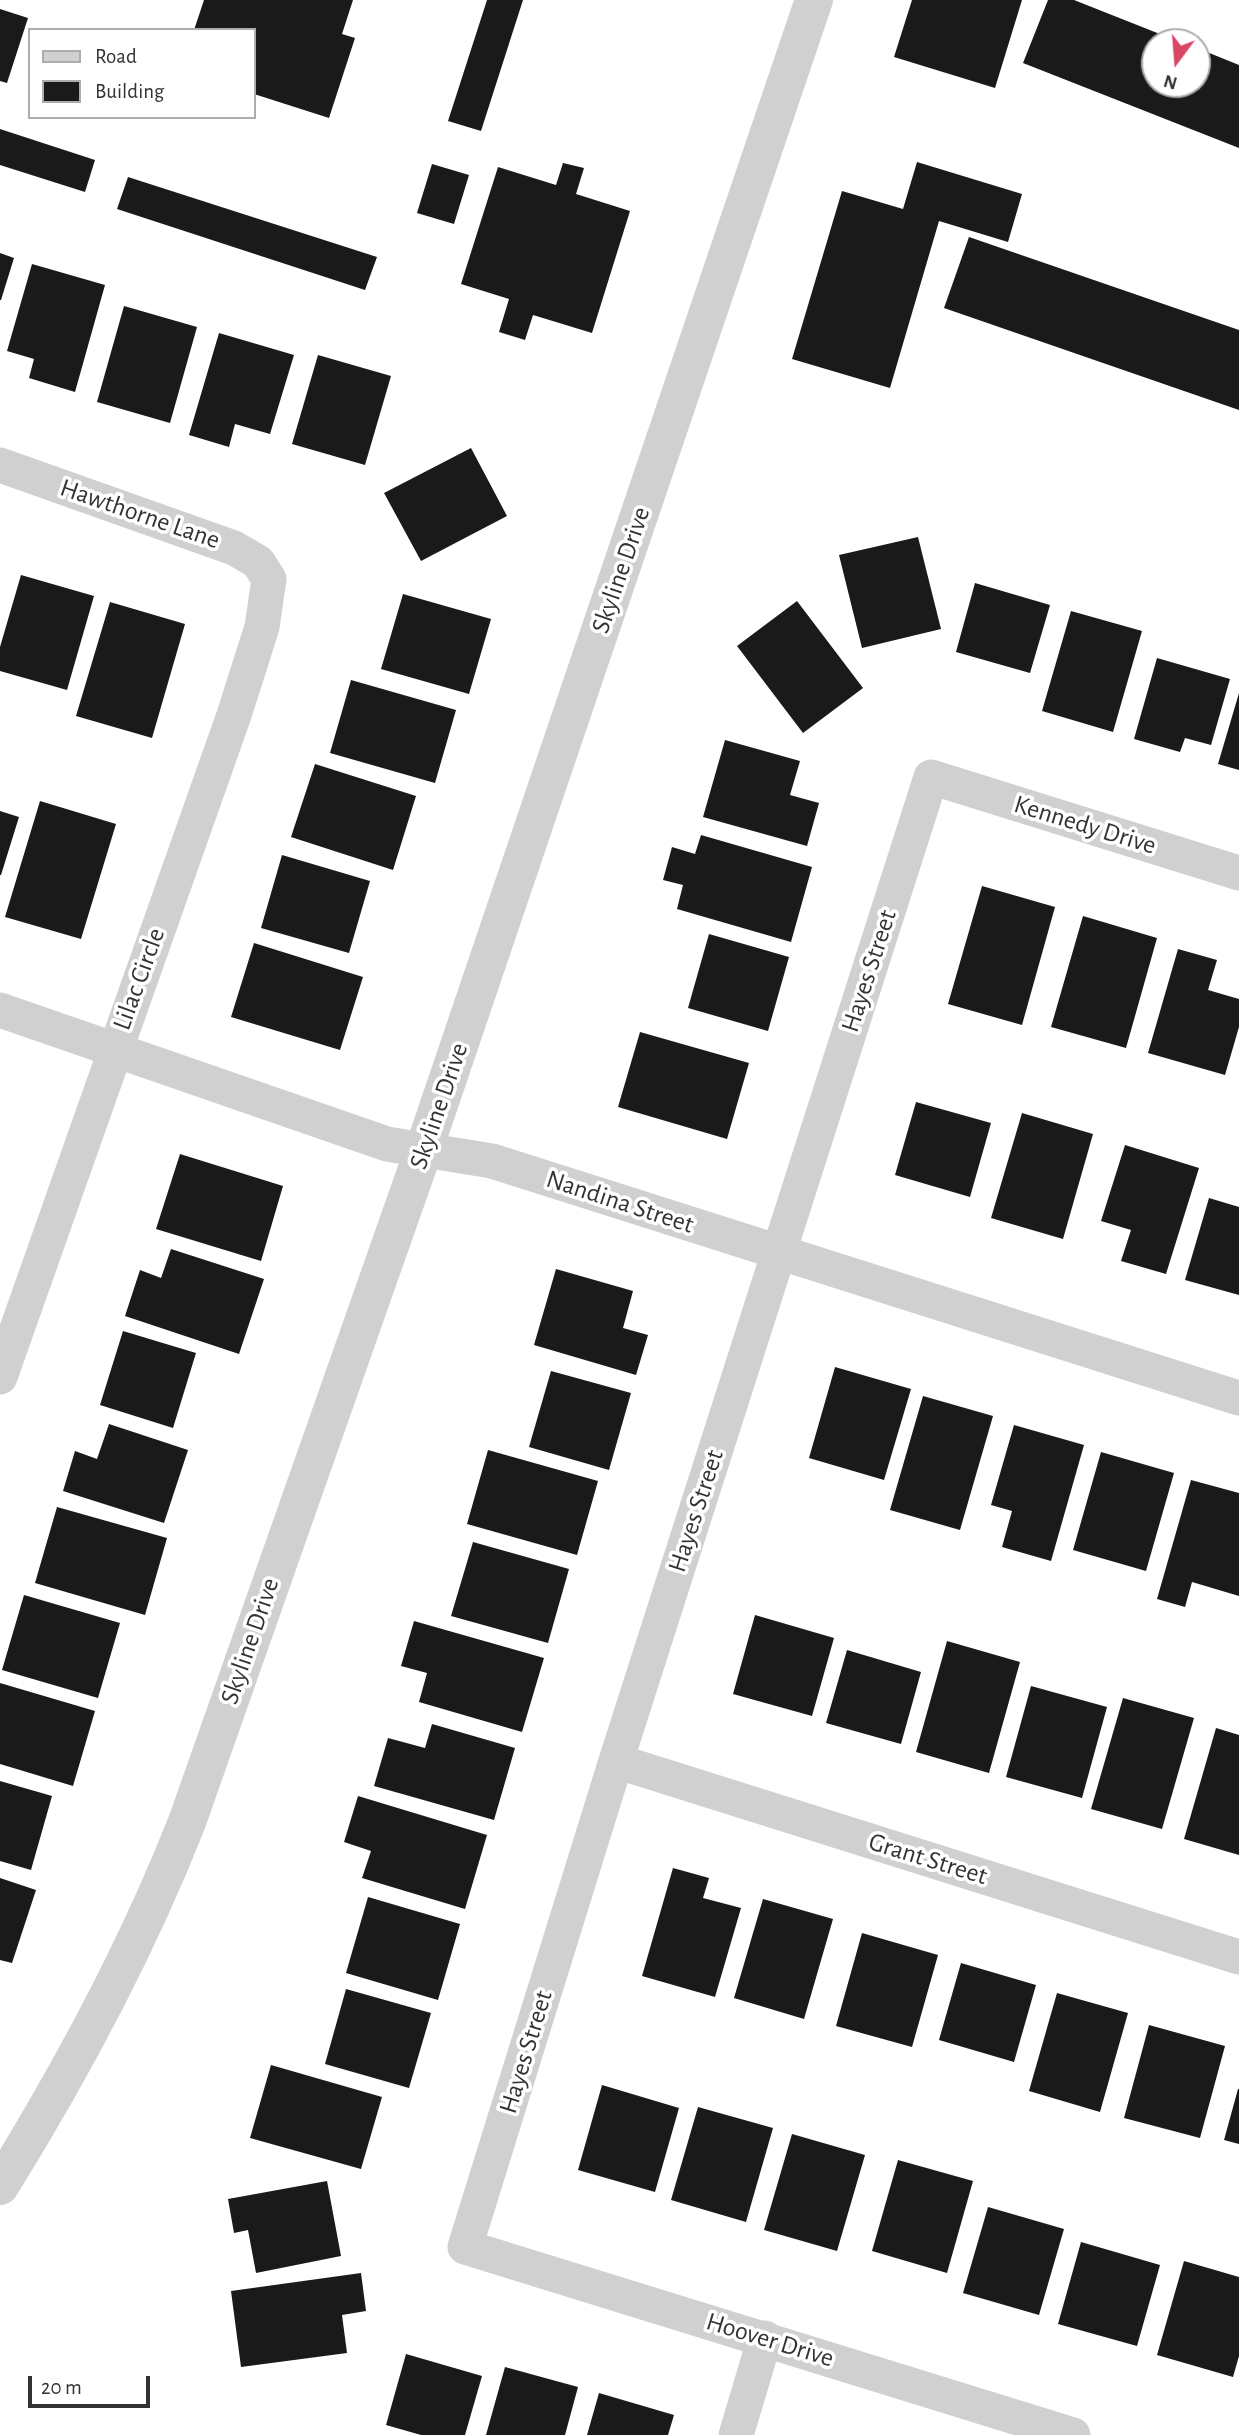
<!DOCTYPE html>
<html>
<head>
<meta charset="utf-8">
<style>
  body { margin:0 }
  #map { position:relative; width:1239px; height:2435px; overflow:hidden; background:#fff; font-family:"Alegreya Sans",sans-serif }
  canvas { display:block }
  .legend { position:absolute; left:28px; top:28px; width:228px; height:91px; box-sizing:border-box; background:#fff; border:2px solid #adadad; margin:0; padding:9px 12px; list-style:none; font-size:21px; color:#333 }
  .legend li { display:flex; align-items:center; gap:14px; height:35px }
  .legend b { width:35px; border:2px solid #adadad }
  .north { position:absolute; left:1141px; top:28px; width:70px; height:70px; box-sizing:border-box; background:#fff; border:2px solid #adadad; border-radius:50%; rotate:196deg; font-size:19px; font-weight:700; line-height:28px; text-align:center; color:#333 }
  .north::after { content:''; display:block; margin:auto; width:24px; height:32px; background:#d94666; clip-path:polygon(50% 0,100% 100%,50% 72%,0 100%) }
  .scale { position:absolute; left:28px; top:2376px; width:122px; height:32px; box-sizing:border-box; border:4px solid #333; border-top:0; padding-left:9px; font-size:21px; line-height:24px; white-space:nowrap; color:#333; -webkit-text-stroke:5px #fff; paint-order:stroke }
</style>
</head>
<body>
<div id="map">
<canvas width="1239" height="2435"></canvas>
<ul class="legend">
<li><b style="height:9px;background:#d0d0d0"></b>Road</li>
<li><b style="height:19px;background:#1a1a1a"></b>Building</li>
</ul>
<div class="north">N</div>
<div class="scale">20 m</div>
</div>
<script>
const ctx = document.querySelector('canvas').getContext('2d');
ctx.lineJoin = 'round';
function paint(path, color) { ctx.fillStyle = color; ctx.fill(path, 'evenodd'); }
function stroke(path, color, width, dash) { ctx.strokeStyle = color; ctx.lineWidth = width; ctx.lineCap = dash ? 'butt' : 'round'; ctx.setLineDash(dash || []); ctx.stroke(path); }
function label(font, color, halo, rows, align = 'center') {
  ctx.font = font + ' "Alegreya Sans",sans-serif'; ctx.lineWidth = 7; ctx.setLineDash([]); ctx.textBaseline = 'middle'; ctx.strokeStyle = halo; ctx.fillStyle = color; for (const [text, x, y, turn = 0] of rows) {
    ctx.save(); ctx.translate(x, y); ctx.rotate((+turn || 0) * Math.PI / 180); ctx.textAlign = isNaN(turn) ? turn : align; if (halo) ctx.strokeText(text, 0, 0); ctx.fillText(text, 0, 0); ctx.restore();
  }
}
paint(new Path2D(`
  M 204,0 L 353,0 L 342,34 L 355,38 L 329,118 L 254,94 L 254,30 L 194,30 Z
  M 487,0 L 523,0 L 481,131 L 448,121 Z
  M 912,0 L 1022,0 L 995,88 L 894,57 Z
  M 1048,0 L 1074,0 L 1180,42 L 1155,42 L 1155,84 L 1197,84 L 1197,48 L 1239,65 L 1239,148 L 1023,63 Z
  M 0,9 L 28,18 L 7,83 L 0,81 Z
  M 0,129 L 95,160 L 85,192 L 0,165 Z
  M 917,162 L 1022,194 L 1008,242 L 939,221 L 890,388 L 792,359 L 842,191 L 903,209 Z
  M 563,163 L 584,168 L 576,194 L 630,211 L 592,333 L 533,315 L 525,340 L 499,332 L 509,299 L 461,284 L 498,167 L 556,185 Z
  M 432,164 L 469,175 L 454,224 L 417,213 Z
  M 128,177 L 377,257 L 365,290 L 117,209 Z
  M 969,237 L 1239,330 L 1239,410 L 944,308 Z
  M 0,253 L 14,258 L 1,300 L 0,300 Z
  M 32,264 L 105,285 L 75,392 L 29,378 L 34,359 L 7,351 Z
  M 124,306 L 197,327 L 170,423 L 97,402 Z
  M 219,333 L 294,355 L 270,434 L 235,424 L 229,447 L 189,435 Z
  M 318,355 L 391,376 L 365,465 L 292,444 Z
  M 471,448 L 507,516 L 421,561 L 384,493 Z
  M 918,537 L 941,629 L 862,648 L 839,555 Z
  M 21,575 L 94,596 L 67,690 L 0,671 L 0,647 Z
  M 975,583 L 1050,605 L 1030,673 L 956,652 Z
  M 403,594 L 491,619 L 469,694 L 381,669 Z
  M 797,601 L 863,688 L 803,733 L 737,646 Z
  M 110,602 L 185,624 L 152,738 L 76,716 Z
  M 1071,611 L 1142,631 L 1113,732 L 1042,711 Z
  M 1157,658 L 1230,679 L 1211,745 L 1185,738 L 1180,752 L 1134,739 Z
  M 351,680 L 456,710 L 435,783 L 330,753 Z
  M 1239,693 L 1239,770 L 1218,764 Z
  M 725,740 L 800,761 L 790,795 L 819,803 L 807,846 L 703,817 Z
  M 315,764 L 416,796 L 393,870 L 291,837 Z
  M 40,801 L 116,824 L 81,939 L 5,917 Z
  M 0,811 L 19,817 L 1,875 L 0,875 Z
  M 701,835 L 812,867 L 791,942 L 677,909 L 683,885 L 663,880 L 672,847 L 695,854 Z
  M 282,855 L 370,881 L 349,953 L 261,928 Z
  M 982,886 L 1055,907 L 1022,1025 L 948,1004 Z
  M 1083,916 L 1157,938 L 1126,1048 L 1051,1027 Z
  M 709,934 L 789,957 L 768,1031 L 688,1008 Z
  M 254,943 L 363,977 L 340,1050 L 231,1017 Z
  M 1178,949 L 1217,960 L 1208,990 L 1239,999 L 1239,1027 L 1225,1075 L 1148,1053 Z
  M 640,1032 L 749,1063 L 727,1139 L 618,1107 Z
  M 916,1102 L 991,1123 L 970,1197 L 895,1175 Z
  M 1022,1113 L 1093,1134 L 1063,1239 L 991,1218 Z
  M 1125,1145 L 1199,1168 L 1166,1274 L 1121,1261 L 1131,1230 L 1101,1221 Z
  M 180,1154 L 283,1186 L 261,1261 L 156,1229 Z
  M 1209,1198 L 1239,1207 L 1239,1295 L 1185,1280 Z
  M 171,1249 L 264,1279 L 239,1354 L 125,1316 L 140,1270 L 161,1278 Z
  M 556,1269 L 633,1291 L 623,1328 L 648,1335 L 636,1375 L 534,1345 Z
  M 123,1331 L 196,1353 L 173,1428 L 100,1405 Z
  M 835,1367 L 911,1389 L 884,1480 L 809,1458 Z
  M 551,1371 L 631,1393 L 609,1470 L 529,1447 Z
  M 923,1396 L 993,1416 L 960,1530 L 890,1510 Z
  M 109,1424 L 188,1450 L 164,1523 L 63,1491 L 75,1451 L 97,1459 Z
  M 1014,1425 L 1084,1445 L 1051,1561 L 1002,1547 L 1012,1511 L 991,1505 Z
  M 488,1450 L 598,1481 L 577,1555 L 467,1524 Z
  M 1101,1452 L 1174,1473 L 1146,1571 L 1073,1550 Z
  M 1191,1480 L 1239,1493 L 1239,1596 L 1192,1582 L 1185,1607 L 1157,1599 Z
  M 57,1507 L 167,1538 L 145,1615 L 35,1583 Z
  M 473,1542 L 569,1569 L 548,1643 L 451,1616 Z
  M 24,1595 L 120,1623 L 98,1698 L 2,1670 Z
  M 755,1615 L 834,1638 L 812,1716 L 733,1694 Z
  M 414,1621 L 544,1658 L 522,1732 L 419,1702 L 427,1673 L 401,1666 Z
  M 947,1641 L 1020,1662 L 989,1773 L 916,1752 Z
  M 847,1650 L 921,1672 L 901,1744 L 826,1723 Z
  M 0,1683 L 95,1711 L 73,1786 L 0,1764 Z
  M 1031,1686 L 1107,1707 L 1082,1798 L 1006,1777 Z
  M 1123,1698 L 1194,1718 L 1162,1829 L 1091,1809 Z
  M 432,1724 L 515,1748 L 494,1820 L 374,1786 L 388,1738 L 425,1748 Z
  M 1216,1728 L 1239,1735 L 1239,1855 L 1184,1839 Z
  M 0,1781 L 52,1796 L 31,1870 L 0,1861 Z
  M 358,1796 L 487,1835 L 465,1909 L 362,1878 L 371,1851 L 344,1842 Z
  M 673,1868 L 709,1878 L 703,1898 L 741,1908 L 715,1997 L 642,1976 Z
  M 0,1878 L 36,1890 L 12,1963 L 0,1960 Z
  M 368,1897 L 460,1924 L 438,2000 L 346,1973 Z
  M 763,1899 L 833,1919 L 804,2019 L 734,1998 Z
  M 862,1933 L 938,1955 L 912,2047 L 836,2026 Z
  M 961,1963 L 1036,1985 L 1014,2062 L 939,2040 Z
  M 346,1989 L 431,2013 L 409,2088 L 325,2064 Z
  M 1057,1993 L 1128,2013 L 1100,2112 L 1029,2091 Z
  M 1149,2025 L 1225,2046 L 1200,2138 L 1124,2118 Z
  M 271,2065 L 382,2097 L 361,2169 L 250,2138 Z
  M 602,2085 L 679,2108 L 655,2192 L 578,2170 Z
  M 1238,2089 L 1239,2089 L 1239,2144 L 1224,2140 Z
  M 698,2107 L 773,2128 L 746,2222 L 671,2200 Z
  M 792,2134 L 865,2155 L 837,2251 L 764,2230 Z
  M 898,2160 L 973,2181 L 947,2273 L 872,2251 Z
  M 327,2181 L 341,2256 L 256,2273 L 248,2230 L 234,2233 L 228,2199 Z
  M 988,2207 L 1064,2229 L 1039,2315 L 963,2293 Z
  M 1081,2242 L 1160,2265 L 1137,2346 L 1058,2324 Z
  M 1184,2261 L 1239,2277 L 1239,2356 L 1233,2377 L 1157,2355 Z
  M 361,2273 L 366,2311 L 342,2315 L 347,2353 L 241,2367 L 231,2291 Z
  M 406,2354 L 482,2376 L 465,2435 L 421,2435 L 386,2425 Z
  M 505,2367 L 578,2387 L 565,2435 L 486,2435 Z
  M 599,2393 L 674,2415 L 668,2435 L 587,2435 Z`), '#1a1a1a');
stroke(new Path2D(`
  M 0,465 L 234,548 L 258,562 L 269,579 L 262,627 L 234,715 L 0,1377
  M 0,1010 L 387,1144 L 492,1161 L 1239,1398
  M 616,1761 L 1239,1957
  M 736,2435 L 765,2338
  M 1073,2435 L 465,2247 L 616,1761 L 931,777 L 1239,873`), '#d0d0d0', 35);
stroke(new Path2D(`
  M 0,2186 C 72,2070 137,1949 187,1822 L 424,1149 L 814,0`), '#d0d0d0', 38);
label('26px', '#333', '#fff', [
  ["Hawthorne Lane",140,514,19],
  ["Skyline Drive",621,570,-71],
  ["Kennedy Drive",1085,825,17],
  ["Hayes Street",869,971,-72],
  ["Lilac Circle",139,979,-70],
  ["Skyline Drive",439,1106,-71],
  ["Nandina Street",620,1202,18],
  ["Hayes Street",696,1511,-72],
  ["Skyline Drive",250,1641,-71],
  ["Grant Street",928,1859,17],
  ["Hayes Street",526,2052,-73],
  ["Hoover Drive",770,2340,17]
]);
</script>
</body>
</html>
